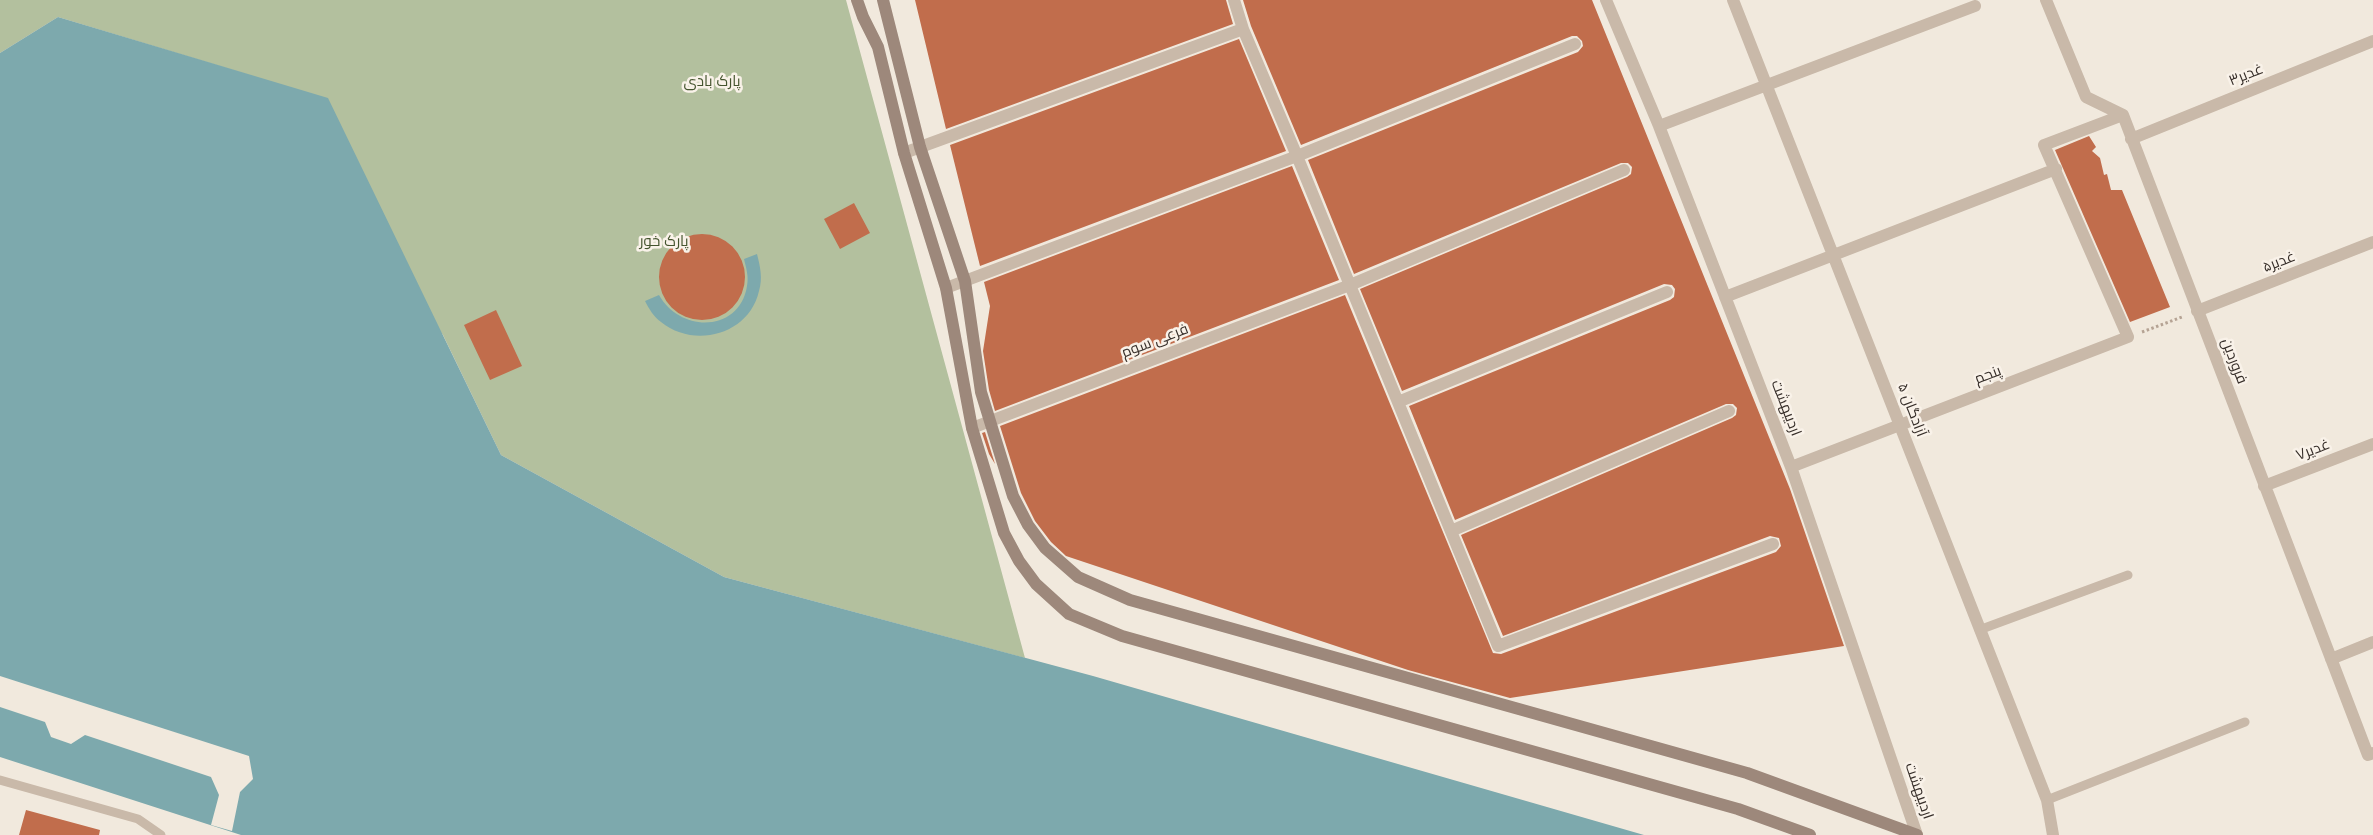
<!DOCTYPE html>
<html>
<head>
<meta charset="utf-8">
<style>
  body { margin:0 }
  canvas { display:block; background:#f1e9dd }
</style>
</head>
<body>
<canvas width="2373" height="835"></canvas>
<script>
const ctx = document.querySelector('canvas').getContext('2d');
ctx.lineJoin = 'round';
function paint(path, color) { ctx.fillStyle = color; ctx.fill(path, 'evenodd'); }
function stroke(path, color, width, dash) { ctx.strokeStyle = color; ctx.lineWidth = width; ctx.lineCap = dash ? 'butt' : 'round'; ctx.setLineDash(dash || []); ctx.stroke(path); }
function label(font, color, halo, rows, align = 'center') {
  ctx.font = font + ' Montserrat,Cairo,sans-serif'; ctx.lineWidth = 5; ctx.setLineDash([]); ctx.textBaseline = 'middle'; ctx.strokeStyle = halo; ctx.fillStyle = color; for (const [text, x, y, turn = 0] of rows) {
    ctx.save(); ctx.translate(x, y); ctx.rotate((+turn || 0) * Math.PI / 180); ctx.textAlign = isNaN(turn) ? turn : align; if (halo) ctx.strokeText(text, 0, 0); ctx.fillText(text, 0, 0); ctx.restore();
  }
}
paint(new Path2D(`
  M 0,0 L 846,0 L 1025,658 L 724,577 L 501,455 L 443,335 L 249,75 L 58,17 L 0,53 Z`), '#b3c09e');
paint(new Path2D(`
  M 58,17 L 328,98 L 501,455 L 724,577 L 1093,676 L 1644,835 L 241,835 L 0,757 L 0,53 Z
  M679 275a22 22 0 1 1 44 0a22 22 0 1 1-44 0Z
  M 757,254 C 760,266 763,278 759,291 C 749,335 694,349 661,322 C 654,317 649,309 645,301 L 659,295 C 681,334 740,332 747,286 C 749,276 746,268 744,259 Z`), '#7da9ad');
paint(new Path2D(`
  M 0,676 L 249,756 L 253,779 L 240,792 L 232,831 L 211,825 L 219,795 L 211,777 L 85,735 L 71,744 L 51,737 L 45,722 L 0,707 Z`), '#f1e9dd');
paint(new Path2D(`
  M 915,0 L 1226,0 L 1233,24 L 946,129 Z
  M 1243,0 L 1592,0 L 1790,489 L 1844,646 L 1510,698 L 1408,670 L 1066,556 L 1051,542 L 1035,521 L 1021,493 L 1000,426 L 1345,295 L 1493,653 L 1501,654 L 1776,552 L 1781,546 L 1779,538 L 1770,536 L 1503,636 L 1461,535 L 1732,418 L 1736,415 L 1737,408 L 1733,404 L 1726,404 L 1455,520 L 1409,406 L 1670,300 L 1674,297 L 1675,289 L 1672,285 L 1664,284 L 1402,391 L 1360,289 L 1627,177 L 1631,174 L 1632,167 L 1628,163 L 1621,163 L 1354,274 L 1308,160 L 1578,52 L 1583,46 L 1582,41 L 1577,36 L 1572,36 L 1301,145 L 1251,26 Z
  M 1239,39 L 1286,151 L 980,266 L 950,145 Z
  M 2089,136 L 2096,147 L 2092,151 L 2100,158 L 2104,175 L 2107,174 L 2111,190 L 2122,190 L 2170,307 L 2130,322 L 2055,150 Z
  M 1292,166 L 1339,280 L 995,411 L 989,390 L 983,351 L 990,306 L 984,282 Z
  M 854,203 L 870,233 L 840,249 L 824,219 Z
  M659 277a43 43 0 1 1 86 0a43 43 0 1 1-86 0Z
  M 496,310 L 522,366 L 490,380 L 464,325 Z
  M 985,432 L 995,464 L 989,454 L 982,433 Z
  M 26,810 L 100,830 L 99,835 L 19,835 Z`), '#c16d4c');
stroke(new Path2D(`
  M 2142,332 L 2182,317`), '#b5a394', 3, [2.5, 2.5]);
stroke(new Path2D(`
  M 1979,630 L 2128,575
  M 0,780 L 138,819 L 161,835
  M 2047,800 L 2245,722`), '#c9b9a9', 9);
stroke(new Path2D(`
  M 1234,0 L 1243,29
  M 1606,0 L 1659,126 L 1791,467 L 1917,835
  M 1733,0 L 2047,800 L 2053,835
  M 2046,0 L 2086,97 L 2123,115 L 2368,755 L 2373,753
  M 1659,126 L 1975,6
  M 2131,139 L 2373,41
  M 904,153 L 1243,29 L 1297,156 L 1498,646 L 1773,544
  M 946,288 L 1297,156 L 1575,44
  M 1725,297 L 2056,169
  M 2197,311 L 2373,242
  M 1398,402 L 1667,292
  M 972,428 L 1350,285 L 1624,170
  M 1791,467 L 2128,337 L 2044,145 L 2123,115
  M 2264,486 L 2373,444
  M 1451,531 L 1729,411
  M 2331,659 L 2373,642`), '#c9b9a9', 12);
stroke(new Path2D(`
  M 857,0 L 863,17 L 878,47 L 904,153 L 946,288 L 972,428 L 1004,533 L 1019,561 L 1036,584 L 1069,614 L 1122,636 L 1738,809 L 1810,835
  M 883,0 L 920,147 L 965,281 L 981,392 L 1013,496 L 1028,525 L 1045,548 L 1078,577 L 1130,600 L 1747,773 L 1917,835`), '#9d887b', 12);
label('15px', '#362e29', '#f9f2e9', [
  ["غدیر۳",2246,75,-22],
  ["غدیر۵",2279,262,-21],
  ["فرعی سوم",1155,341,-21],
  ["فروردین",2234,361,69],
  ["پنجم",1988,375,-21],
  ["اردیبهشت",1786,408,69],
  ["آزادگان ۵",1912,410,69],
  ["غدیر۷",2313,450,-21],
  ["اردیبهشت",1919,791,71]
]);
label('15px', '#44542e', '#f9f2e9', [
  ["پارک بادی",712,82],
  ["پارک خور",664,242]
]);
</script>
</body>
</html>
